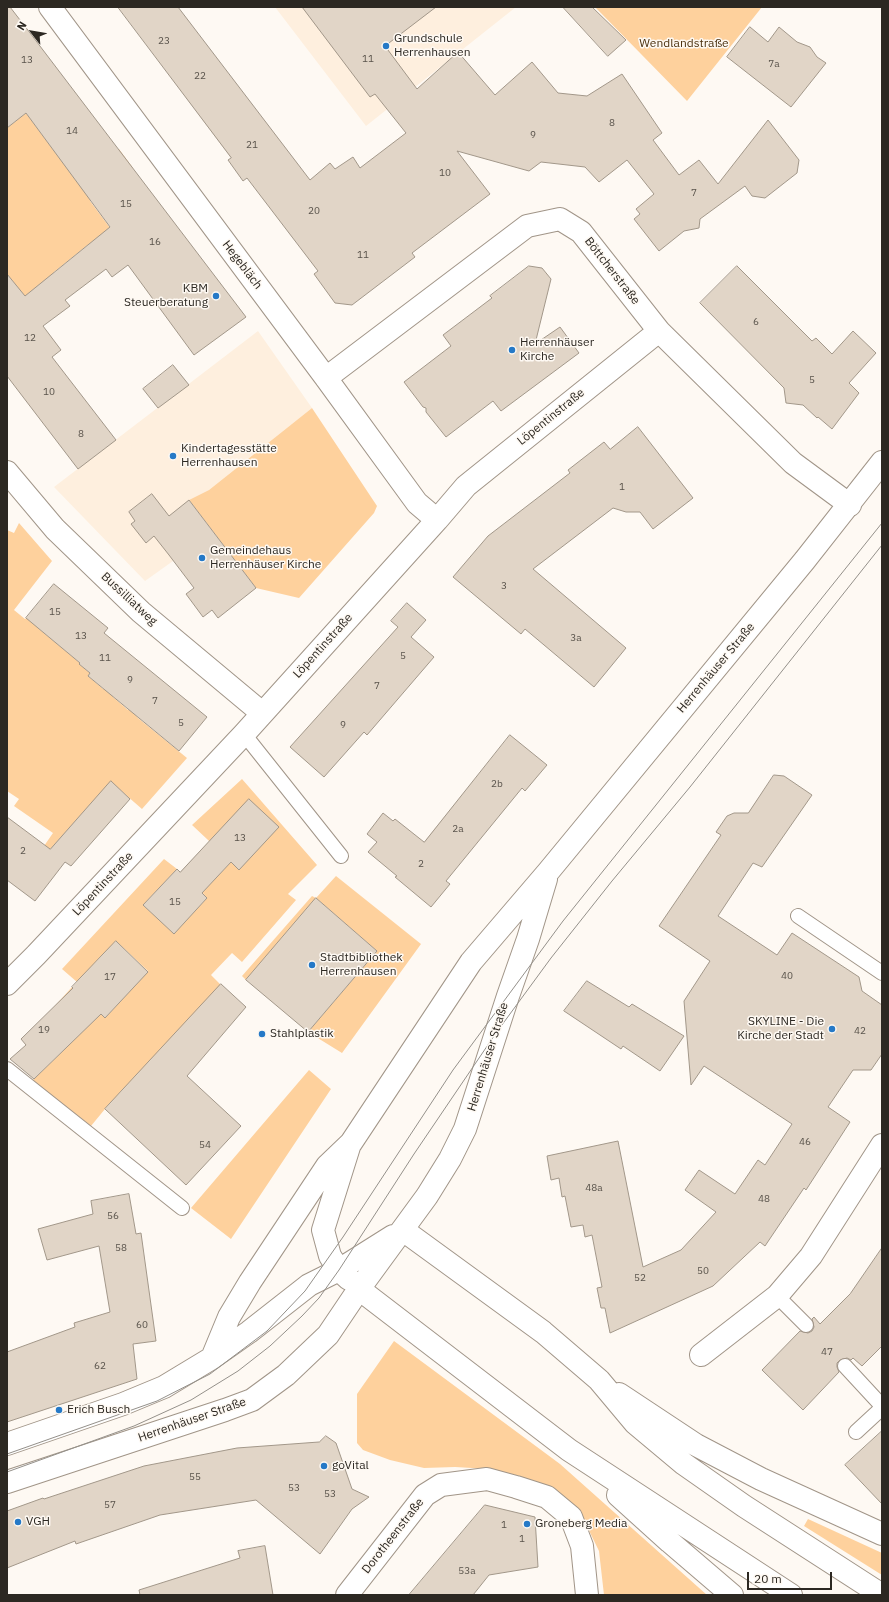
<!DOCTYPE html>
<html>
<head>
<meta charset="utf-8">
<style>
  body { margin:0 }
  #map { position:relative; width:889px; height:1602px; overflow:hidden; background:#fef9f3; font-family:"IBM Plex Sans",sans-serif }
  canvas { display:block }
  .frame { position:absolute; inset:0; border:8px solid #2c2822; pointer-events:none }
  .north { position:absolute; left:12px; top:12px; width:40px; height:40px; -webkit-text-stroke:3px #fef9f3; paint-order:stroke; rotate:301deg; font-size:11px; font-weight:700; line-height:16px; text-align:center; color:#2c2822 }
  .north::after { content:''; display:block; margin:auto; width:14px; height:18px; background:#2c2822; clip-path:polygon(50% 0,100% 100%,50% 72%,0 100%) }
  .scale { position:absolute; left:747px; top:1572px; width:85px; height:18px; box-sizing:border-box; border:2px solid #2c2822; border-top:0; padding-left:5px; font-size:12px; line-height:14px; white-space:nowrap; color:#2c2822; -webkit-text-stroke:3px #fef9f3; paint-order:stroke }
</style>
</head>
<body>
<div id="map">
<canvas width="889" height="1602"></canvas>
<div class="frame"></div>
<div class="north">N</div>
<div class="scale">20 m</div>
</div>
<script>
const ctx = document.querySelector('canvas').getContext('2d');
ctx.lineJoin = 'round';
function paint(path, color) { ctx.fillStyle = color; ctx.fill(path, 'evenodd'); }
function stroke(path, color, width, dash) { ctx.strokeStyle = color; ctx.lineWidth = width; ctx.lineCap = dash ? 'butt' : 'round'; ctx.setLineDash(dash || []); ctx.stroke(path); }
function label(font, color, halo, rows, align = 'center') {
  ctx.font = font + ' "IBM Plex Sans",sans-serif'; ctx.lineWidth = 3; ctx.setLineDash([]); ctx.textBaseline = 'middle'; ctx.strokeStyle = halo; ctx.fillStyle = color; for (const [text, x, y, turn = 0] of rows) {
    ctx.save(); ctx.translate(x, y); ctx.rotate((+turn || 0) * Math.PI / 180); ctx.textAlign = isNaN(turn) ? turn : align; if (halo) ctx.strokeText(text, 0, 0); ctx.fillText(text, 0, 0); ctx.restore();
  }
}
paint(new Path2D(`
  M 275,7 L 516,7 L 366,126 Z
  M 258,331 L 312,408 L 209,490 L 189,500 L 173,561 L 145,581 L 54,487 Z`), '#feefde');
paint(new Path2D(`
  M 595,7 L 762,7 L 687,101 Z
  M 26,113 L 77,181 L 119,149 L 133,168 L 90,201 L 119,240 L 98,256 L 89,244 L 54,272 L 62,284 L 29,302 L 7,274 L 7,128 Z
  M 312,408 L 377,506 L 374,513 L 299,598 L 256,588 L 189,500 L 209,490 Z
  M 19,523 L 52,561 L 14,610 L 25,619 L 28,617 L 37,625 L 37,627 L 80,663 L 79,664 L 90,673 L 88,676 L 102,688 L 103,689 L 106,686 L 115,694 L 113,697 L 128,710 L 131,708 L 138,718 L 187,758 L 142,809 L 111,782 L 50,850 L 44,846 L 53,833 L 14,806 L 19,799 L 7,791 L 7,530 L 14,533 Z
  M 242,779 L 317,865 L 288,894 L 296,900 L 242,962 L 232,953 L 211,975 L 221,985 L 105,1109 L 91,1126 L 32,1081 L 80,1034 L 54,1007 L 72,987 L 105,1018 L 148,971 L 116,941 L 77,982 L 62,969 L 164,859 L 177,869 L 143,905 L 174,933 L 207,898 L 202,892 L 231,862 L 239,869 L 192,825 Z
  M 336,876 L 421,944 L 342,1053 L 308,1032 L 377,951 L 316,898 L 246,980 L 242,976 L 312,896 L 316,898 Z
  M 309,1070 L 331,1089 L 231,1239 L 191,1208 Z
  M 394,1341 L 560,1464 L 707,1595 L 604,1595 L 599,1551 L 579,1510 L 552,1490 L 520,1476 L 489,1469 L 455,1467 L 424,1468 L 390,1460 L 363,1450 L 357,1443 L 357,1394 Z
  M 808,1519 L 882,1553 L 882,1575 L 804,1526 Z`), '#fed19d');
const building = new Path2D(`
  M 7,7 L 10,7 L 27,29 L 246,317 L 194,355 L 128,265 L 112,277 L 106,269 L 65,300 L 70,306 L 43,326 L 61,350 L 52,357 L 116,440 L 78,469 L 7,376 L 7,274 L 25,296 L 110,227 L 26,113 L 7,128 Z
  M 118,7 L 178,7 L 310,180 L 330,163 L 335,169 L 353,157 L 360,168 L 406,133 L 375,94 L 370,97 L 302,7 L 436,7 L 385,46 L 417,89 L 458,52 L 495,95 L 532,62 L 558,93 L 587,96 L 622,74 L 662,133 L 653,140 L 679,175 L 699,160 L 718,184 L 768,120 L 799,160 L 797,173 L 765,198 L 752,196 L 745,186 L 700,219 L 699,228 L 684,231 L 659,251 L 634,219 L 640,214 L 636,209 L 654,194 L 627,160 L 599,182 L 585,167 L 541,162 L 529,171 L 457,151 L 490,194 L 412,253 L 415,257 L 352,305 L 335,303 L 314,274 L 318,271 L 247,178 L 243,181 L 228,160 L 231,158 Z
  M 563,7 L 592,7 L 626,40 L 608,56 Z
  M 750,27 L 768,42 L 779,27 L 797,42 L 810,47 L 817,57 L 826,63 L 791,107 L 727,57 Z
  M 529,266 L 542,268 L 551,279 L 535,344 L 560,327 L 579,353 L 501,411 L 493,401 L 446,437 L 426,412 L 426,408 L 423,407 L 404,382 L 451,346 L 443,335 L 492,298 L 490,296 Z
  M 737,266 L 812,341 L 816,338 L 832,354 L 853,331 L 876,353 L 849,383 L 859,393 L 832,429 L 818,417 L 817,418 L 803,405 L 786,403 L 784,388 L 700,303 Z
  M 173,365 L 189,385 L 158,408 L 143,389 Z
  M 638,427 L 693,498 L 653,529 L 640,512 L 626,512 L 613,508 L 533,569 L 626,648 L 594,687 L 525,629 L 521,634 L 453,577 L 488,536 L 570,473 L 568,470 L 604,442 L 610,449 Z
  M 152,494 L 169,516 L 189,500 L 256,588 L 218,618 L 212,610 L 203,617 L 186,594 L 194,588 L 169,555 L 154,536 L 146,543 L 131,524 L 135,521 L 129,512 Z
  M 54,584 L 108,628 L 104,633 L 207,717 L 179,751 L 88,676 L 90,673 L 79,664 L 80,663 L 26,618 Z
  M 407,603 L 426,620 L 411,637 L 434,657 L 367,735 L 364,732 L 324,777 L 290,747 L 398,627 L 391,621 Z
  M 510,735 L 547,765 L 525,791 L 522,788 L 446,881 L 450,884 L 431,907 L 395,877 L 397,876 L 368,852 L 377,842 L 367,834 L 383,813 L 393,821 L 395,819 L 424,842 Z
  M 774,775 L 784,776 L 812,795 L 762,867 L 753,863 L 718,916 L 777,955 L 792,933 L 859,977 L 862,991 L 882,1005 L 882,1054 L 871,1070 L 853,1070 L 828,1107 L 850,1122 L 806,1190 L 804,1188 L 765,1246 L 760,1242 L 713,1286 L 610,1333 L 605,1308 L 601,1308 L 597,1288 L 602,1287 L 592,1235 L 585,1237 L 583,1225 L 571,1227 L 565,1196 L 562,1197 L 559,1178 L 551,1180 L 547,1156 L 618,1141 L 643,1267 L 681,1250 L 716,1212 L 685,1190 L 699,1170 L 735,1194 L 758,1160 L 765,1165 L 792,1124 L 704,1066 L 691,1085 L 684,1001 L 710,961 L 659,926 L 721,835 L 716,832 L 727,816 L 734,813 L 748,813 Z
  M 111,781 L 130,799 L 71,866 L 65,862 L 35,901 L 7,880 L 7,817 L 50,849 Z
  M 249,799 L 279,827 L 239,870 L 231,862 L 202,893 L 207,898 L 174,934 L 143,905 L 177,869 L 180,872 Z
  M 316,898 L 377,951 L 308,1032 L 246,980 Z
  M 116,941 L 148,972 L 105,1018 L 101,1014 L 34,1079 L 10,1059 L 26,1045 L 21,1039 L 73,988 L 72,987 Z
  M 587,981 L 629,1007 L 632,1004 L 684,1036 L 660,1071 L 623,1046 L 621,1049 L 564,1011 Z
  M 221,984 L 246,1007 L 187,1076 L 241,1126 L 186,1185 L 105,1109 Z
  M 129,1194 L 136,1234 L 141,1233 L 156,1341 L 133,1344 L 137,1379 L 7,1422 L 7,1352 L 75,1327 L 74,1323 L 110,1312 L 99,1246 L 47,1260 L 38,1229 L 93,1214 L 91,1201 Z
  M 882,1248 L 882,1346 L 862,1366 L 853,1358 L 851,1360 L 847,1358 L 840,1360 L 837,1363 L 837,1367 L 839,1372 L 803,1410 L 762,1370 L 800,1331 L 808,1333 L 812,1331 L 814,1327 L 812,1319 L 814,1317 L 820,1324 L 850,1294 Z
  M 882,1431 L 882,1504 L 845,1465 Z
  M 326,1436 L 336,1443 L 352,1489 L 369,1497 L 352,1509 L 320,1554 L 256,1500 L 160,1515 L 76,1544 L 75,1541 L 7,1568 L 7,1511 L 43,1498 L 44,1499 L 144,1466 L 237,1448 L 319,1442 Z
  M 485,1505 L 535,1517 L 538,1567 L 489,1575 L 473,1595 L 409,1595 Z
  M 265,1546 L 273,1595 L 140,1595 L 139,1590 L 240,1558 L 238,1551 Z`);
paint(building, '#e1d5c7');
stroke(building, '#a29789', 1);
const lane = new Path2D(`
  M 244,734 L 341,856
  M 798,916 L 882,973
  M 7,1069 L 182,1208
  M 777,1296 L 806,1325
  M 845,1366 L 882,1406
  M 856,1432 L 882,1408`);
const street = new Path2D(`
  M 50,7 L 326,378 L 417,503 L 437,520
  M 326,378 L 527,226 L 560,219 L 581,232 L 659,331 L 793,463 L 850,505
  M 7,472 L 55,529 L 141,612 L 262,713
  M 7,984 L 36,955 L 244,734 L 437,520 L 466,486 L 659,331
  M 701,1355 L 777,1296 L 811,1256 L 882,1145
  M 347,1595 L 425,1495 L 441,1485 L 487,1479 L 516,1487 L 547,1497 L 571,1517 L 582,1546 L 587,1595`);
const secondary = new Path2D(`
  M 349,1279 L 339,1270 L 330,1256 L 323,1230 L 349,1147
  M 212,1358 L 229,1317 L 250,1282 L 327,1166 L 351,1143 L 471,962 L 548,872 L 805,560 L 882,462
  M 7,1444 L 123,1404 L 164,1387 L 212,1358 L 249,1332 L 309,1285 L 339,1270 L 393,1236
  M 7,1482 L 225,1410 L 252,1400 L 286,1375 L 328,1335 L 359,1289 L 427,1196 L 450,1159 L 465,1129 L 508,996 L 528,939 L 546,879`);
const highway = new Path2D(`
  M 403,1230 L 543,1332 L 599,1380 L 635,1423 L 684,1464 L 744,1506 L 882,1595
  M 359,1289 L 569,1450 L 791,1595
  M 619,1394 L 696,1445 L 761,1479 L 882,1534
  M 618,1495 L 670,1542 L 732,1595`);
stroke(lane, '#a19588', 16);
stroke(street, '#a19588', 24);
stroke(secondary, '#a19588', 24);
stroke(highway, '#a19588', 24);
stroke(lane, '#fff', 14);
stroke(street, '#fff', 22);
stroke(secondary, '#fff', 22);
stroke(highway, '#fff', 22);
stroke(new Path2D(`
  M 7,1454 L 157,1401 L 210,1374 L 267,1331 L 305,1291 L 343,1237 L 453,1070 L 563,921 L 882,523
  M 7,1472 L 134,1426 L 191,1400 L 238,1371 L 270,1346 L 302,1316 L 319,1298 L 339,1270 L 414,1154 L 496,1033 L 551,958 L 612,881 L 690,787 L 882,545`), '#94908a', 1);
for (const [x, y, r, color] of [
  [386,46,4,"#2579c7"],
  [216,296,4,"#2579c7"],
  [512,350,4,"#2579c7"],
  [173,456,4,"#2579c7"],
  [202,558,4,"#2579c7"],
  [312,965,4,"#2579c7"],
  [832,1029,4,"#2579c7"],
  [262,1034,4,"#2579c7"],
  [59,1410,4,"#2579c7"],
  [324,1466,4,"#2579c7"],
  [18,1522,4,"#2579c7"],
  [527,1524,4,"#2579c7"]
]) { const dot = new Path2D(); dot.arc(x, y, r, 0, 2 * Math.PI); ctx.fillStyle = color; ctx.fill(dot); stroke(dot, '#fef9f3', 1.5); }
label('10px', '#59534b', null, [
  ["23",164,41],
  ["11",368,59],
  ["13",27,60],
  ["7a",774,64],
  ["22",200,76],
  ["8",612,123],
  ["14",72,131],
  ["9",533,135],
  ["21",252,145],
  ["10",445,173],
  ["7",694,193],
  ["15",126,204],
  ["20",314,211],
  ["16",155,242],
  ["11",363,255],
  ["6",756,322],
  ["12",30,338],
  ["5",812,380],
  ["10",49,392],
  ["8",81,434],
  ["1",622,487],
  ["3",504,586],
  ["15",55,612],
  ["13",81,636],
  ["3a",576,638],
  ["5",403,656],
  ["11",105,658],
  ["9",130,680],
  ["7",377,686],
  ["7",155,701],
  ["5",181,723],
  ["9",343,725],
  ["2b",497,784],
  ["2a",458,829],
  ["13",240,838],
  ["2",23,851],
  ["2",421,864],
  ["15",175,902],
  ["40",787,976],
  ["17",110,977],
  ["19",44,1030],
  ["42",860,1031],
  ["46",805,1142],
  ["54",205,1145],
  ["48a",594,1188],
  ["48",764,1199],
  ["56",113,1216],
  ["58",121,1248],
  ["50",703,1271],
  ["52",640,1278],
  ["60",142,1325],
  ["47",827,1352],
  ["62",100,1366],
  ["55",195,1477],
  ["53",294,1488],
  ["53",330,1494],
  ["57",110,1505],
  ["1",504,1525],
  ["1",522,1539],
  ["53a",467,1571]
]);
label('12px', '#2c2822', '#fef9f3', [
  ["Grundschule",394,39],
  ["Herrenhausen",394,53],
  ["KBM",208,289,"right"],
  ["Steuerberatung",208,303,"right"],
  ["Herrenhäuser",520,343],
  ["Kirche",520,357],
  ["Kindertagesstätte",181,449],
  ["Herrenhausen",181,463],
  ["Gemeindehaus",210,551],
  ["Herrenhäuser Kirche",210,565],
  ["Stadtbibliothek",320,958],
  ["Herrenhausen",320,972],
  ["SKYLINE - Die",824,1022,"right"],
  ["Kirche der Stadt",824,1036,"right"],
  ["Stahlplastik",270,1034],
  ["Erich Busch",67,1410],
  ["goVital",332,1466],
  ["VGH",26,1522],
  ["Groneberg Media",535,1524]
], 'left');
label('12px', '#4b310f', '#fef9f3', [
  ["Wendlandstraße",684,44]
]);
label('12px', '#2c2822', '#fef9f3', [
  ["Hegebläch",242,265,53],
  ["Böttcherstraße",612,271,52],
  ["Löpentinstraße",551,417,-39],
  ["Bussilliatweg",129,599,43],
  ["Löpentinstraße",323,646,-48],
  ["Herrenhäuser Straße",716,668,-50],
  ["Löpentinstraße",103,884,-47],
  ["Herrenhäuser Straße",488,1057,-73],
  ["Herrenhäuser Straße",192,1420,-19],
  ["Dorotheenstraße",393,1536,-52]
]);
</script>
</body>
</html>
